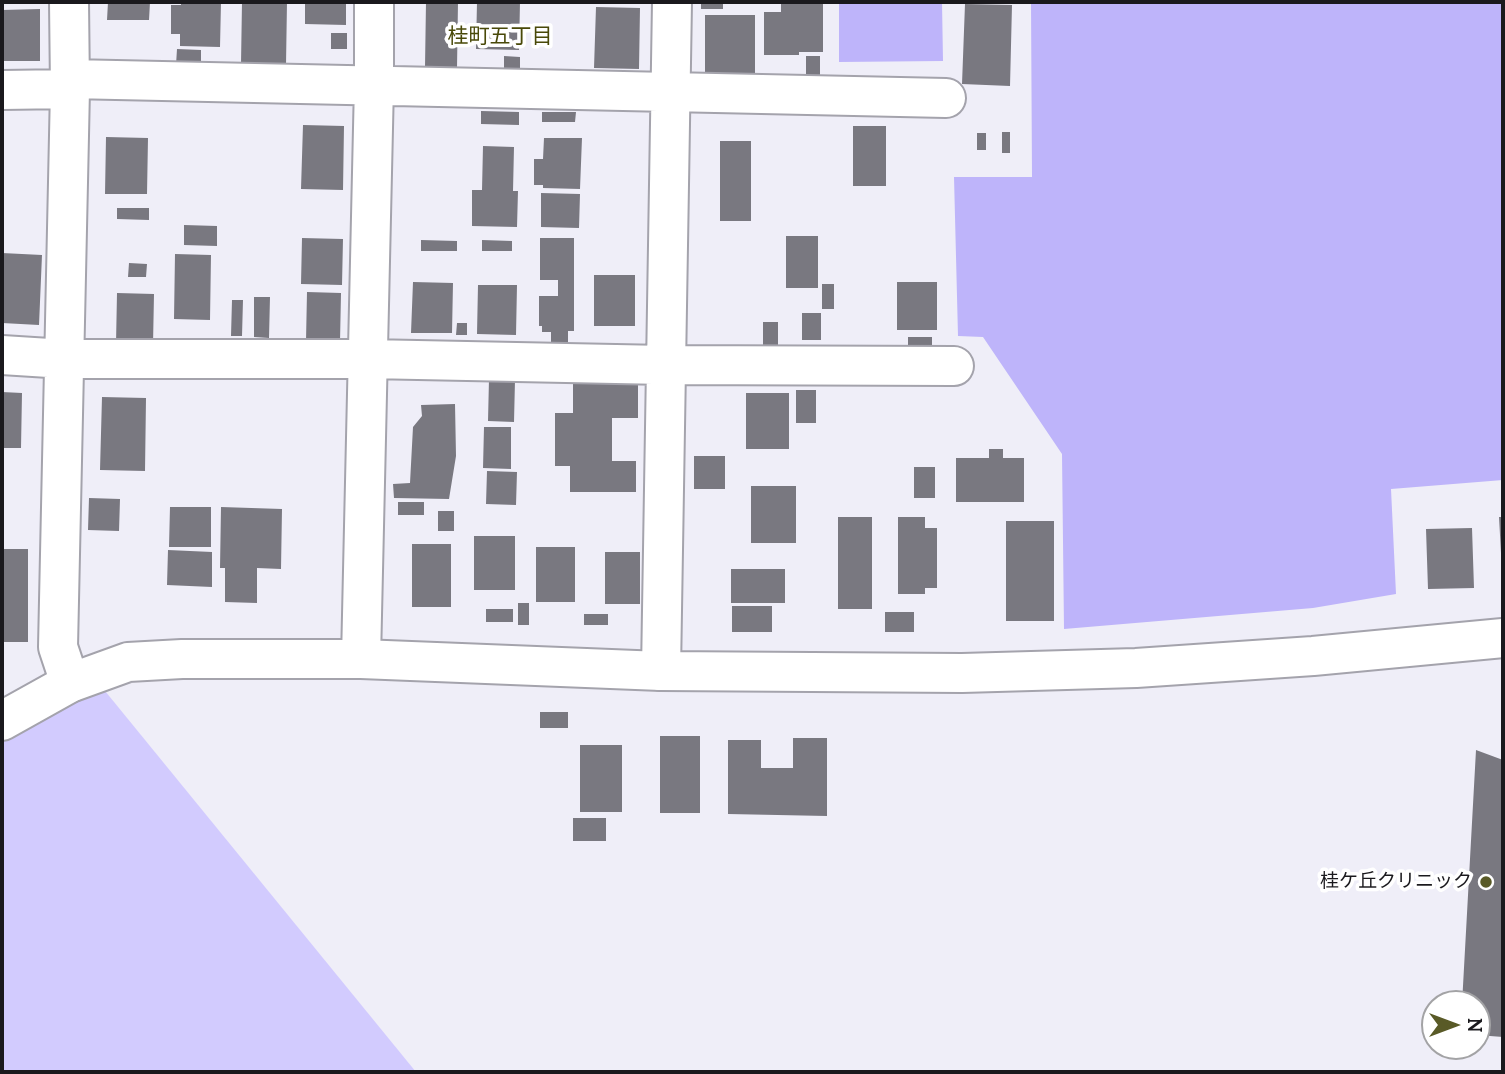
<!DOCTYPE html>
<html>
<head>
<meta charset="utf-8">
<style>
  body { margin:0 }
  #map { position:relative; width:1505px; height:1074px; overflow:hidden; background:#efeef8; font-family:Lora,serif }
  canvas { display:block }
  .frame { position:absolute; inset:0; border:4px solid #1a191d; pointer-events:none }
  .north { position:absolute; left:1421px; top:990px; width:70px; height:70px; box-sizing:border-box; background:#fff; border:2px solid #a3a3a5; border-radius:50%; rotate:90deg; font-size:19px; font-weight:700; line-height:28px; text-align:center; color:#1a191d }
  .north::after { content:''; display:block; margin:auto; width:24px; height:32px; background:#595a27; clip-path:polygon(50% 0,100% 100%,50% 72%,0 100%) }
</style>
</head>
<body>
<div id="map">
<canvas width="1505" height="1074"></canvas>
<div class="frame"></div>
<div class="north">N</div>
</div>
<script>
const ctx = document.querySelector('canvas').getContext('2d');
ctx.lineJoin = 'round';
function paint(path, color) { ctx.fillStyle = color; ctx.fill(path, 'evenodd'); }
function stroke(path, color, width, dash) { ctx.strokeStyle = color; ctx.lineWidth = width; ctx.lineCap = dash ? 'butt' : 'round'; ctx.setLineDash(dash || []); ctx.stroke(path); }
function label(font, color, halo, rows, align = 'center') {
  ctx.font = font + ' Lora,"Noto Sans JP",serif'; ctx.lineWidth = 7; ctx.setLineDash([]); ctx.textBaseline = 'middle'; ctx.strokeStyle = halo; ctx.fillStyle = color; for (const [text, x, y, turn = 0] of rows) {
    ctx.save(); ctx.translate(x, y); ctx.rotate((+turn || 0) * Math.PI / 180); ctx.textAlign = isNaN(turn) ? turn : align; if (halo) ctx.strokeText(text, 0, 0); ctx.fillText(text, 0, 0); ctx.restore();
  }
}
paint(new Path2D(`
  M 92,675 L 416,1072 L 2,1072 L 2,721 Z`), '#d2cbfe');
paint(new Path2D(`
  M 839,2 L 942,2 L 943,61 L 839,62 Z
  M 1031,2 L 1503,2 L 1503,480 L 1391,489 L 1396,594 L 1313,608 L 1064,629 L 1062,454 L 983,337 L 958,336 L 954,177 L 1032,177 Z`), '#beb4fa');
paint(new Path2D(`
  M 108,2 L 150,2 L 149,20 L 107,20 Z
  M 181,2 L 221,2 L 220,47 L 180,46 L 180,34 L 171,34 L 171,5 L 181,5 Z
  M 242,2 L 287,2 L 286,65 L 241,64 Z
  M 305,2 L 346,2 L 346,25 L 305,24 Z
  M 426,2 L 458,2 L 457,68 L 425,67 Z
  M 477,2 L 520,2 L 519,50 L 476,49 Z
  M 701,2 L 723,2 L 723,9 L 701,9 Z
  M 781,2 L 823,2 L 823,52 L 799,52 L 799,55 L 764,55 L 764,12 L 781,12 Z
  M 965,4 L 1012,5 L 1010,86 L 962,84 Z
  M 596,7 L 640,8 L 639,69 L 594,68 Z
  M 40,9 L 40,61 L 2,61 L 2,10 Z
  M 705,15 L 755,15 L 755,73 L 705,73 Z
  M 331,33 L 347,33 L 347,49 L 331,49 Z
  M 177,49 L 201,50 L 201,66 L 176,65 Z
  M 504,56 L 520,57 L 520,76 L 504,76 Z
  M 806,56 L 820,56 L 820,78 L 806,78 Z
  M 481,111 L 519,112 L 519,125 L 481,124 Z
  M 542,112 L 576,112 L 575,122 L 542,122 Z
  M 303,125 L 344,126 L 343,190 L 301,189 Z
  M 853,126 L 886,126 L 886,186 L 853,186 Z
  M 1002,132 L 1010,132 L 1010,153 L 1002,153 Z
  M 977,133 L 986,133 L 986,150 L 977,150 Z
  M 106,137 L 148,138 L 147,194 L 105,194 Z
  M 544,138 L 582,138 L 580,189 L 543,188 L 543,185 L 534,185 L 534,159 L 543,159 Z
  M 720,141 L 751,141 L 751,221 L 720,221 Z
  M 483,146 L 514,147 L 513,191 L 518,191 L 517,227 L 472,226 L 472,190 L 482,190 Z
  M 541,193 L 580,194 L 579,228 L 541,227 Z
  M 117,208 L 149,208 L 149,220 L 117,219 Z
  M 184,225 L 217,226 L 217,246 L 184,245 Z
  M 786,236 L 818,236 L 818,288 L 786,288 Z
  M 302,238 L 343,239 L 342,285 L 301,284 Z
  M 540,238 L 574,238 L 574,331 L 568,331 L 568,352 L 551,352 L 551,332 L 542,332 L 542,326 L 539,326 L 539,296 L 558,296 L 558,280 L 540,280 Z
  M 421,240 L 457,241 L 457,251 L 421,251 Z
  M 482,240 L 512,241 L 512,251 L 482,251 Z
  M 2,253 L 42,255 L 39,325 L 2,323 Z
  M 175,254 L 211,255 L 210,320 L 174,319 Z
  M 129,263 L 147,264 L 146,277 L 128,277 Z
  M 594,275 L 635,275 L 635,326 L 594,326 Z
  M 413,282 L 453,283 L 452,333 L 411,333 Z
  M 897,282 L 937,282 L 937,330 L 897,330 Z
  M 822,284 L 834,284 L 834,309 L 822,309 Z
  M 478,285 L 517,285 L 516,335 L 477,334 Z
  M 307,292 L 341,293 L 340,342 L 306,341 Z
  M 117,293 L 154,294 L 153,345 L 116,344 Z
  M 254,297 L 270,297 L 269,338 L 254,337 Z
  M 232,300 L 243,300 L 242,336 L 231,336 Z
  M 802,313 L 821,313 L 821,340 L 802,340 Z
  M 763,322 L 778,322 L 778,350 L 763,350 Z
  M 457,323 L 467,323 L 467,335 L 456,335 Z
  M 908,337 L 932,337 L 932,351 L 908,351 Z
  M 489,379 L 515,380 L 514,422 L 488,421 Z
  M 573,381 L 638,381 L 638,418 L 612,418 L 612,461 L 636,461 L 636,492 L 570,492 L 570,466 L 555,466 L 555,413 L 573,413 Z
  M 796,390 L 816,390 L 816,423 L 796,423 Z
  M 2,392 L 22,393 L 21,448 L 2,448 Z
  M 746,393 L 789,393 L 789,449 L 746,449 Z
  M 102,397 L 146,398 L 145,471 L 100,470 Z
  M 455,404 L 456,456 L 449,499 L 394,498 L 393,484 L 410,483 L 413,427 L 422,416 L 421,405 Z
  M 484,427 L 511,427 L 511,469 L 483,468 Z
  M 989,449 L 1003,449 L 1003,458 L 1024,458 L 1024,502 L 956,502 L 956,458 L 989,458 Z
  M 694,456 L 725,456 L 725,489 L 694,489 Z
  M 914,467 L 935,467 L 935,498 L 914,498 Z
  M 487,471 L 517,472 L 516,505 L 486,504 Z
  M 751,486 L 796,486 L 796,543 L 751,543 Z
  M 89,498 L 120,499 L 119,531 L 88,530 Z
  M 398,502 L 424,502 L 424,515 L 398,515 Z
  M 170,507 L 211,507 L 211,547 L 169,547 Z
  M 221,507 L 282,509 L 281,569 L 257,568 L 257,603 L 225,602 L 225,568 L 220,568 Z
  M 438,511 L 454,511 L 454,531 L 438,531 Z
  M 838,517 L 872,517 L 872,609 L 838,609 Z
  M 898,517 L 925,517 L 925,528 L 937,528 L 937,588 L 925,588 L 925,594 L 898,594 Z
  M 1499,517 L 1503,517 L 1503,553 L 1501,553 Z
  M 1006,521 L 1054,521 L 1054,621 L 1006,621 Z
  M 1472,528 L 1474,588 L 1428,589 L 1426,529 Z
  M 474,536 L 515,536 L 515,590 L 474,590 Z
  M 412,544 L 451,544 L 451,607 L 412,607 Z
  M 536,547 L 575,547 L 575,602 L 536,602 Z
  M 2,549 L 28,549 L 28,642 L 2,642 Z
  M 168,550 L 212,552 L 212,587 L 167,585 Z
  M 605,552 L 640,552 L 640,604 L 605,604 Z
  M 731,569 L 785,569 L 785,603 L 731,603 Z
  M 518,603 L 529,603 L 529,625 L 518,625 Z
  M 732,606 L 772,606 L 772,632 L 732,632 Z
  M 486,609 L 513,609 L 513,622 L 486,622 Z
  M 885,612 L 914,612 L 914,632 L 885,632 Z
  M 584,614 L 608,614 L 608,625 L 584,625 Z
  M 540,712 L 568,712 L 568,728 L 540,728 Z
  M 660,736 L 700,736 L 700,813 L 660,813 Z
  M 793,738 L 827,738 L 827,816 L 728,814 L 728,740 L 761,740 L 761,768 L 793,768 Z
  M 580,745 L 622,745 L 622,812 L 580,812 Z
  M 1476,750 L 1503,760 L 1503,1037 L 1477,1035 L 1477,1004 L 1462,1004 Z
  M 573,818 L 606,818 L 606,841 L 573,841 Z`), '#797880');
const minor = new Path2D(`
  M 69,2 L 70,89 L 58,647 L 70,683
  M 70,79 L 946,98
  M 2,90 L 70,89
  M 2,355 L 65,359 L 368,359 L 665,365 L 954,366
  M 361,659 L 374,84 L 374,2
  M 661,671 L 672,2`);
const tertiary = new Path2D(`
  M 2,721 L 70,683 L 128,662 L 182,659 L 361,659 L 661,671 L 962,673 L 1136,668 L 1313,656 L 1503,638`);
stroke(minor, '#a4a3ac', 42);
stroke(tertiary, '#a4a3ac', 42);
stroke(minor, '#fff', 38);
stroke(tertiary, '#fff', 38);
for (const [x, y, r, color] of [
  [1486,882,7,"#595a27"]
]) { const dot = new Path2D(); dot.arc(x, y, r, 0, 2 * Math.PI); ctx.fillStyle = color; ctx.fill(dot); stroke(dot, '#fff', 2.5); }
label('19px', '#1a191d', '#fff', [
  ["桂ケ丘クリニック",1472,882]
], 'right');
label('21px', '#494909', '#fff', [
  ["桂町五丁目",500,37]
]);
</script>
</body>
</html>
